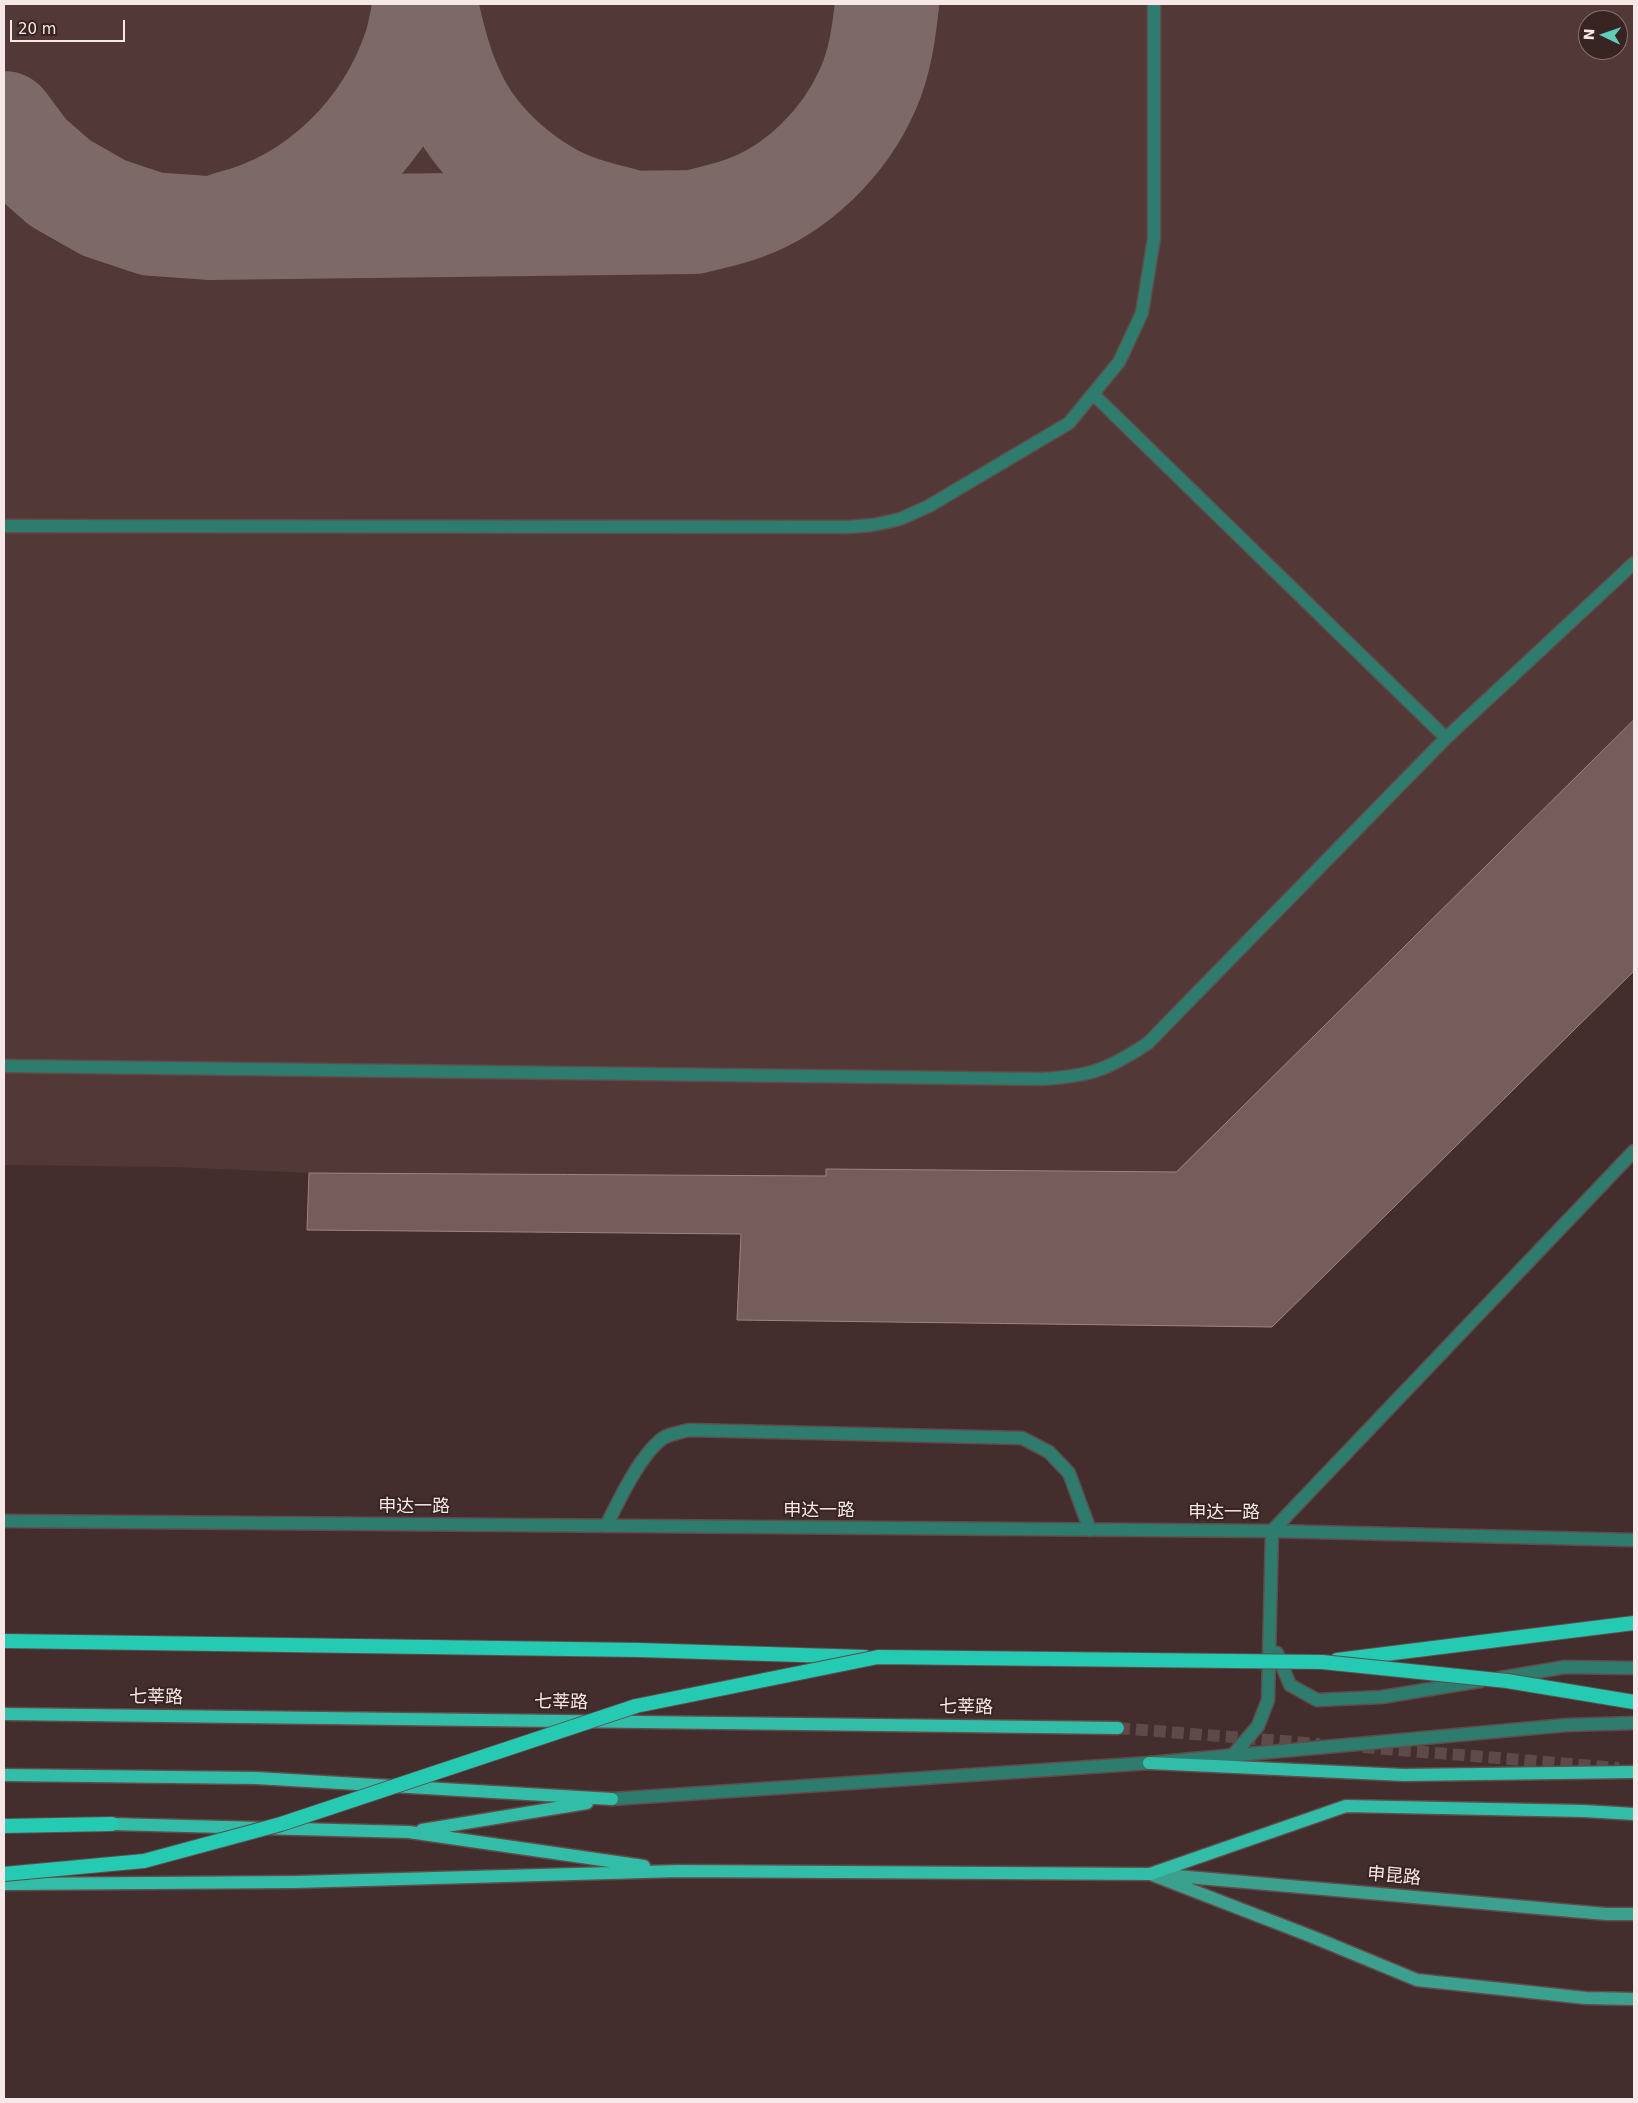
<!DOCTYPE html>
<html>
<head>
<meta charset="utf-8">
<style>
  body { margin:0 }
  #map { position:relative; width:1638px; height:2103px; overflow:hidden; background:#432e2d; font-family:"DejaVu Sans",sans-serif }
  canvas { display:block }
  .frame { position:absolute; inset:0; border:5px solid #f6e8e7; pointer-events:none }
  .north { position:absolute; left:1578px; top:10px; width:50px; height:50px; box-sizing:border-box; background:#382423; border:1px solid #847271; border-radius:50%; rotate:273deg; font-size:14px; font-weight:700; line-height:20px; text-align:center; color:#f6e8e7 }
  .north::after { content:''; display:block; margin:auto; width:18px; height:22px; background:#5dceb9; clip-path:polygon(50% 0,100% 100%,50% 72%,0 100%) }
  .scale { position:absolute; left:10px; top:20px; width:115px; height:22px; box-sizing:border-box; border:2px solid #f6e8e7; border-top:0; padding-left:6px; font-size:15px; line-height:18px; white-space:nowrap; color:#f6e8e7; -webkit-text-stroke:4px #382423; paint-order:stroke }
</style>
</head>
<body>
<div id="map">
<canvas width="1638" height="2103"></canvas>
<div class="frame"></div>
<div class="north">N</div>
<div class="scale">20 m</div>
</div>
<script>
const ctx = document.querySelector('canvas').getContext('2d');
ctx.lineJoin = 'round';
function paint(path, color) { ctx.fillStyle = color; ctx.fill(path, 'evenodd'); }
function stroke(path, color, width, dash) { ctx.strokeStyle = color; ctx.lineWidth = width; ctx.lineCap = dash ? 'butt' : 'round'; ctx.setLineDash(dash || []); ctx.stroke(path); }
function label(font, color, halo, rows, align = 'center') {
  ctx.font = font + ' "DejaVu Sans","Noto Sans SC",sans-serif'; ctx.lineWidth = 4; ctx.setLineDash([]); ctx.textBaseline = 'middle'; ctx.strokeStyle = halo; ctx.fillStyle = color; for (const [text, x, y, turn = 0] of rows) {
    ctx.save(); ctx.translate(x, y); ctx.rotate((+turn || 0) * Math.PI / 180); ctx.textAlign = isNaN(turn) ? turn : align; if (halo) ctx.strokeText(text, 0, 0); ctx.fillText(text, 0, 0); ctx.restore();
  }
}
paint(new Path2D(`
  M 4,4 L 1634,4 L 1634,971 L 1272,1327 L 737,1320 L 741,1234 L 307,1230 L 309,1173 L 176,1167 L 4,1165 ZM 1588,20 L 1618,20 L 1618,50 L 1588,50 Z`), '#523836');
stroke(new Path2D(`
  M 426,4 C 432,34 439,63 452,91 C 470,133 507,169 546,192 C 569,206 596,213 621,219
  M 4,123 L 27,154 L 60,183 L 104,208 L 152,224 L 209,228 L 694,222 C 709,218 726,215 742,209 C 797,190 845,142 868,89 C 880,62 884,32 887,4
  M 229,223 C 317,202 388,131 416,45 C 420,32 422,17 425,4`), '#7c6968', 104);
const building = new Path2D(`
  M 1634,720 L 1634,971 L 1272,1327 L 737,1320 L 741,1234 L 307,1230 L 309,1173 L 826,1176 L 826,1169 L 1176,1172 Z`);
paint(building, '#745d5b');
stroke(building, '#9e8583', 1);
stroke(new Path2D(`
  M 1118,1728 L 1320,1744
  M 1363,1747 L 1619,1768`), '#5e4a49', 12, [12, 6]);
const service = new Path2D(`
  M 1093,394 L 1446,738
  M 4,526 L 847,527 L 873,525 L 900,519 L 929,506 L 1069,423 L 1119,362 L 1142,313 L 1154,238 L 1154,4
  M 4,1066 L 1042,1079 C 1090,1076 1108,1070 1148,1043 L 1446,738 L 1634,563
  M 606,1526 C 619,1500 640,1455 663,1438 C 670,1434 681,1432 689,1430 L 1022,1438 L 1049,1452 L 1069,1473 L 1090,1530
  M 1272,1531 L 1634,1151
  M 1272,1531 L 1634,1540`);
const minor = new Path2D(`
  M 4,1521 L 1272,1531 L 1268,1700 L 1258,1726 L 1233,1755
  M 1277,1653 L 1290,1685 L 1317,1700 L 1382,1697 L 1480,1681
  M 1500,1678 L 1565,1667 L 1634,1668
  M 612,1799 L 1149,1763 L 1567,1725 L 1634,1723`);
const secondary = new Path2D(`
  M 1150,1874 L 1313,1937 L 1417,1980 L 1586,1998 L 1634,1999
  M 1165,1875 L 1606,1914 L 1634,1914`);
const primary = new Path2D(`
  M 4,1714 L 1118,1728
  M 1149,1763 L 1404,1775 L 1634,1772
  M 4,1775 L 256,1778 L 612,1799
  M 112,1824 L 409,1832 L 644,1866
  M 422,1830 L 587,1803
  M 4,1884 L 296,1882 L 679,1871 L 1150,1874 L 1346,1806 L 1584,1811 L 1634,1814`);
const trunk = new Path2D(`
  M 4,1641 L 639,1650 L 865,1657
  M 1337,1660 L 1634,1623
  M 4,1826 L 112,1824`);
stroke(service, '#604c4b', 15);
stroke(minor, '#604c4b', 15);
stroke(secondary, '#604c4b', 15);
stroke(primary, '#604c4b', 15);
stroke(trunk, '#604c4b', 16);
stroke(service, '#2e7c6e', 12);
stroke(minor, '#2e7c6e', 12);
stroke(secondary, '#3ca08e', 12);
stroke(primary, '#31bda7', 12);
stroke(trunk, '#24cab2', 14);
const trunkBridge = new Path2D(`
  M 4,1874 L 144,1861 L 281,1824 L 636,1706 L 878,1657 L 1322,1662 L 1507,1681 L 1634,1702`);
stroke(trunkBridge, '#604c4b', 16, []);
stroke(trunkBridge, '#24cab2', 14);
label('18px', '#f6e8e7', '#382423', [
  ["申达一路",414,1507],
  ["申达一路",819,1511],
  ["申达一路",1224,1513],
  ["七莘路",156,1698,1],
  ["七莘路",561,1703,1],
  ["七莘路",966,1708,1],
  ["申昆路",1394,1877,5]
]);
</script>
</body>
</html>
